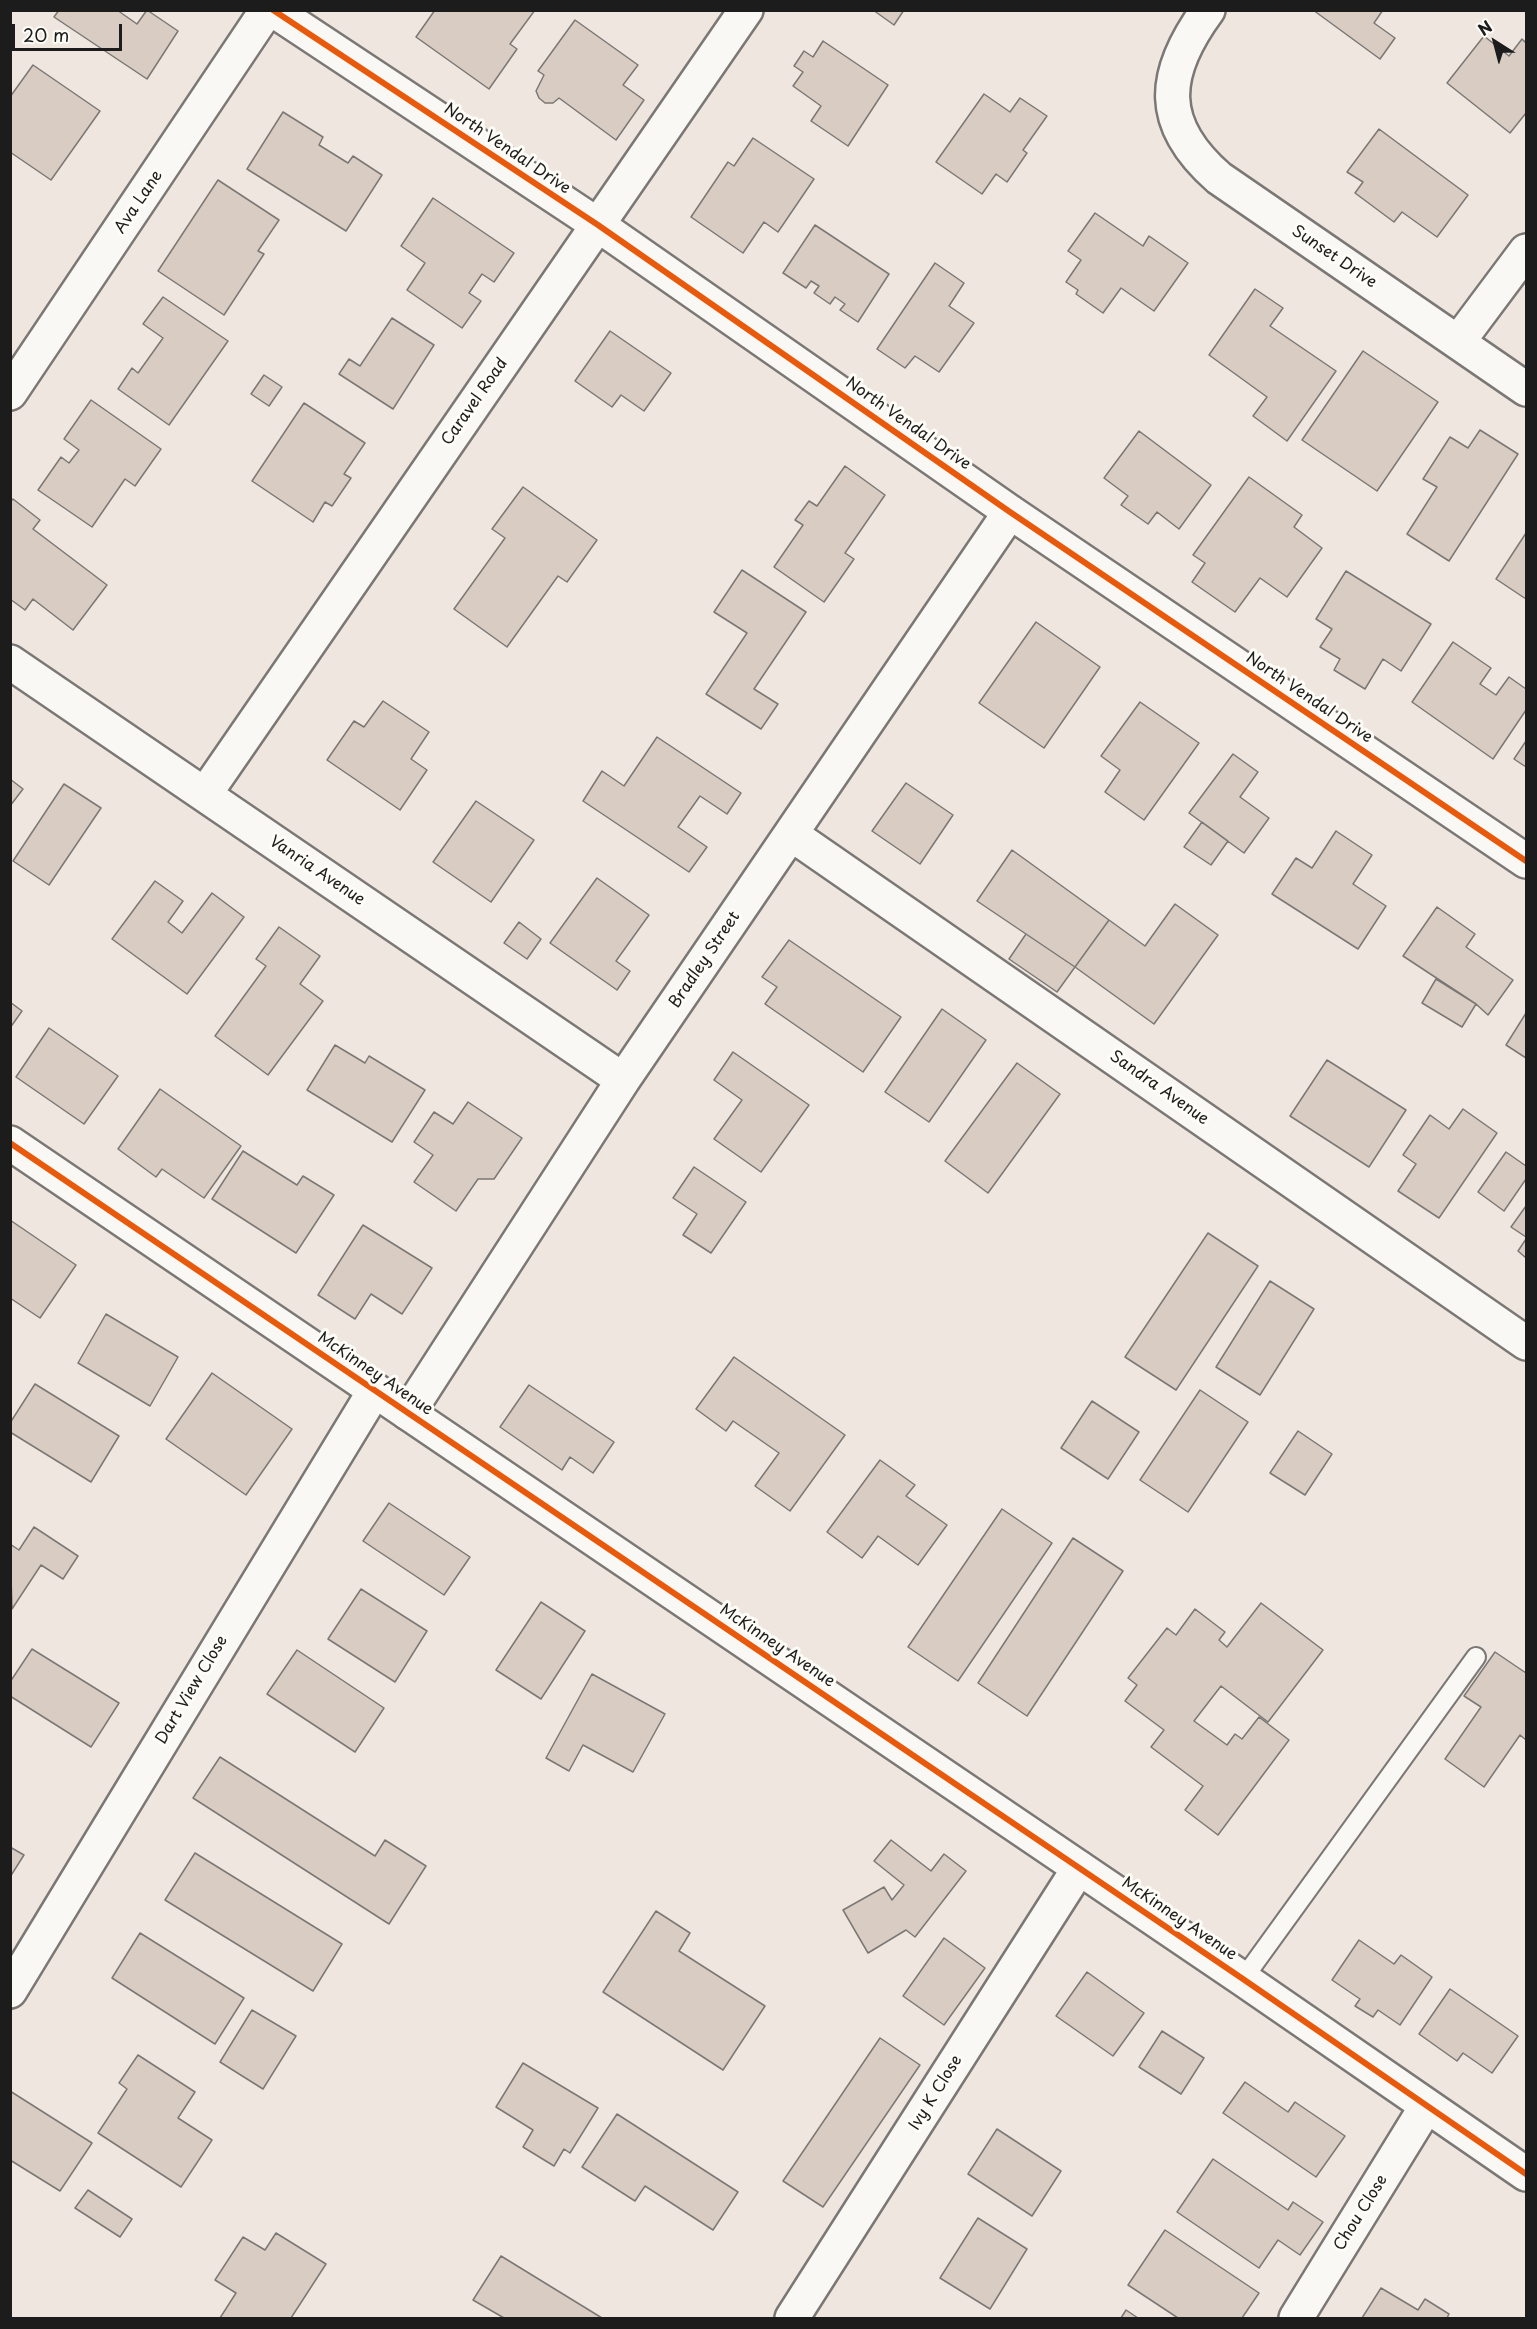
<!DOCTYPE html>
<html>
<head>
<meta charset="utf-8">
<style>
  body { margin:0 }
  #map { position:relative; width:1537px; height:2329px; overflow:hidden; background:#efe7df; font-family:"Playpen Sans",sans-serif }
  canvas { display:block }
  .frame { position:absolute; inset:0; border:12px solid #1c1c1c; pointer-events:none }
  .north { position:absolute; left:1465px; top:12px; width:60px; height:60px; -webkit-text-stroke:4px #fdfcf7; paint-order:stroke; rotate:324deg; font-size:16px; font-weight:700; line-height:24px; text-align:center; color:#1c1c1c }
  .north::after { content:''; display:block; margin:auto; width:21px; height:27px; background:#1c1c1c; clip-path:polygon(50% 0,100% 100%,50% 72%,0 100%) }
  .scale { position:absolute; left:12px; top:24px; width:110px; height:27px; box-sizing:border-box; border:3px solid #1c1c1c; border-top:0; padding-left:8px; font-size:18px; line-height:21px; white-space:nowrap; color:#1c1c1c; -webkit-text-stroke:4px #fdfcf7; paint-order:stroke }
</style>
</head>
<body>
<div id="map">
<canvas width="1537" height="2329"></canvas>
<div class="frame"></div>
<div class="north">N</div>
<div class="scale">20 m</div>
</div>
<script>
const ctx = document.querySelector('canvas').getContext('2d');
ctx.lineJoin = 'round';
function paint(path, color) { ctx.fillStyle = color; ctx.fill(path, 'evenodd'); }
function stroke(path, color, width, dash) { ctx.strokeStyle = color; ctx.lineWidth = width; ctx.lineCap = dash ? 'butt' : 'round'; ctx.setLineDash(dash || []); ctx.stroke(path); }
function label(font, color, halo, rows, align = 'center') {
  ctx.font = font + ' "Playpen Sans",sans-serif'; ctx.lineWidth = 6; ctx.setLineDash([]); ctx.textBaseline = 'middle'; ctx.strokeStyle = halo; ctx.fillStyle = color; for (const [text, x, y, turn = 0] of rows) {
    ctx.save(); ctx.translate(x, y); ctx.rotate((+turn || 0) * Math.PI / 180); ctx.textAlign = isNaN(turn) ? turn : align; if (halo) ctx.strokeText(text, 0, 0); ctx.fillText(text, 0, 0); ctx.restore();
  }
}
const building = new Path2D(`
  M 59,10 L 117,10 L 137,24 L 147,10 L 178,31 L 147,79 L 54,17 Z
  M 435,10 L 535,10 L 510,44 L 517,49 L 489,89 L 416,37 Z
  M 873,10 L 904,10 L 894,25 Z
  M 1313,10 L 1383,10 L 1374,23 L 1395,38 L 1380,59 Z
  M 575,20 L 638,65 L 623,85 L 644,100 L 616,140 L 559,98 L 553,103 L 545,103 L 539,98 L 536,91 L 544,75 L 538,71 Z
  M 1484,36 L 1509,56 L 1522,39 L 1526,43 L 1526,113 L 1510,133 L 1447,83 Z
  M 823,41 L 888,85 L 848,146 L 811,121 L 821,106 L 793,86 L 803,72 L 794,66 L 804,51 L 813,57 Z
  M 33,65 L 100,111 L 51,180 L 10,152 L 10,97 Z
  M 984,94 L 1010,112 L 1020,98 L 1047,116 L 1023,150 L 1027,153 L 1007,182 L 996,174 L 982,194 L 936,162 Z
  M 283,112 L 323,137 L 319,145 L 348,163 L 353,156 L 382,175 L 346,231 L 247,169 Z
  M 1379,129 L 1468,195 L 1437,237 L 1402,212 L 1394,222 L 1355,193 L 1363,182 L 1347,172 Z
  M 753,138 L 814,179 L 778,232 L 764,222 L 743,253 L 691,217 L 728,162 L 734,166 Z
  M 218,180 L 279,220 L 258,251 L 264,254 L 224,315 L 158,271 Z
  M 433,198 L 514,253 L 494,282 L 482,274 L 469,293 L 481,301 L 462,328 L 407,290 L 425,263 L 401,246 Z
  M 1095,213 L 1143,246 L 1149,236 L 1188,263 L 1154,311 L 1121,288 L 1103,313 L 1076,294 L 1078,290 L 1066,282 L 1081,260 L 1068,251 Z
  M 815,225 L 889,274 L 858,322 L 840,310 L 845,304 L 835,297 L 830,304 L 814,293 L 819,286 L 811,281 L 806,288 L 783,273 Z
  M 935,263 L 964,283 L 949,306 L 974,323 L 939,372 L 915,356 L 905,368 L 877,349 Z
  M 1255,289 L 1283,308 L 1270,326 L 1336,371 L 1287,441 L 1253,416 L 1267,397 L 1209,355 Z
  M 163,297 L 228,341 L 169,425 L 118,389 L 132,368 L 138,373 L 163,338 L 143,324 Z
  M 392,318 L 434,345 L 393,409 L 339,374 L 349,359 L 360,366 Z
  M 610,331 L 671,373 L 644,411 L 621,395 L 612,407 L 575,381 Z
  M 1363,351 L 1438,402 L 1377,491 L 1302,440 Z
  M 264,375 L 282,387 L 269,406 L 251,394 Z
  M 91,400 L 161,449 L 135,486 L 125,479 L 92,527 L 38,490 L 61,457 L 69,463 L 79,450 L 64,439 Z
  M 304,403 L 365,443 L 344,474 L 351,478 L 332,506 L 325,502 L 313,522 L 252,481 Z
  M 1480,430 L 1518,454 L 1449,561 L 1407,534 L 1437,487 L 1423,479 L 1450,437 L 1468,448 Z
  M 1139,431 L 1211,485 L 1179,529 L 1157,512 L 1148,524 L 1121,505 L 1128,496 L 1104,478 Z
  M 845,466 L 885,495 L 845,553 L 854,559 L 824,602 L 774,567 L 803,525 L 795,520 L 809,501 L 817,506 Z
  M 1249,477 L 1302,515 L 1294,527 L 1322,548 L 1287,597 L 1260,578 L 1235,612 L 1192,582 L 1205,563 L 1193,555 Z
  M 523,487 L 597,540 L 567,582 L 558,576 L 507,647 L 454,609 L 505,538 L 492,529 Z
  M 13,499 L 40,520 L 33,529 L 107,585 L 73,630 L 33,599 L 25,610 L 10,599 L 10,502 Z
  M 1526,533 L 1526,599 L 1496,579 Z
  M 742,570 L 806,612 L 754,689 L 778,704 L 761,729 L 706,694 L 747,633 L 714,612 Z
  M 1346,571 L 1431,624 L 1401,671 L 1383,659 L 1365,689 L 1334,670 L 1340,659 L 1320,647 L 1332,629 L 1316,619 Z
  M 1036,622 L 1100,667 L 1044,748 L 979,703 Z
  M 1453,642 L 1491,668 L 1480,684 L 1496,695 L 1509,677 L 1526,689 L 1526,710 L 1493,759 L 1412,702 Z
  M 383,701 L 429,732 L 411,759 L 427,770 L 400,810 L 327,760 L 354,721 L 364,727 Z
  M 1140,702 L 1199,743 L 1144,820 L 1105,792 L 1120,770 L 1101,756 Z
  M 657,737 L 741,793 L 727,814 L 700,796 L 678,827 L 707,847 L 689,872 L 583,801 L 602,771 L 624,786 Z
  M 1526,741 L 1526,767 L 1514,759 Z
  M 1233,754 L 1258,772 L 1240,797 L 1269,818 L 1244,853 L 1189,813 Z
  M 10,779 L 23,789 L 10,806 Z
  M 906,783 L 953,815 L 920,864 L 872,831 Z
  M 64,784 L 101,808 L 49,885 L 13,861 Z
  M 476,801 L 534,840 L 491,902 L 433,862 Z
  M 1202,822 L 1228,841 L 1211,865 L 1184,847 Z
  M 1336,831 L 1372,855 L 1353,884 L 1386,906 L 1358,949 L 1272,894 L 1296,858 L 1312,868 Z
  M 1012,850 L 1109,920 L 1075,967 L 977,901 Z
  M 597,878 L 649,915 L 616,961 L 630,971 L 617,990 L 550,943 Z
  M 155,881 L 183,901 L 168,922 L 182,933 L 212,893 L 244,917 L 187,994 L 112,939 Z
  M 1175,904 L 1218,935 L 1154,1024 L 1075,967 L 1109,920 L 1145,946 Z
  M 1437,907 L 1475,934 L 1466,947 L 1513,980 L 1488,1015 L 1476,1004 L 1403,956 Z
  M 519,922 L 541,939 L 527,959 L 504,943 Z
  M 279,927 L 320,956 L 300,984 L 323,1001 L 268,1075 L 215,1036 L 266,966 L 256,959 Z
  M 1026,934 L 1075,967 L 1057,992 L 1009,959 Z
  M 789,940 L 901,1017 L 863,1072 L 765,1004 L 777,987 L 762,977 Z
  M 1436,979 L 1476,1004 L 1462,1027 L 1422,1003 Z
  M 10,1002 L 22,1011 L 10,1028 Z
  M 942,1009 L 986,1040 L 929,1122 L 885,1092 Z
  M 1526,1013 L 1526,1058 L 1506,1045 Z
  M 49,1028 L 118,1076 L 84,1124 L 16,1077 Z
  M 335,1045 L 365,1063 L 369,1056 L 425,1090 L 392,1142 L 307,1090 Z
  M 733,1052 L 809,1105 L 761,1172 L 714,1139 L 742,1100 L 714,1080 Z
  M 1327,1060 L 1406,1110 L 1369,1167 L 1290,1116 Z
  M 1017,1063 L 1060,1094 L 988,1193 L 945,1161 Z
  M 160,1089 L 241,1146 L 204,1198 L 162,1169 L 156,1177 L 118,1149 Z
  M 468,1102 L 522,1138 L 494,1179 L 478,1179 L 456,1211 L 414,1182 L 433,1155 L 414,1142 L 434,1112 L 453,1124 Z
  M 1463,1109 L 1497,1133 L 1439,1218 L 1398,1191 L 1416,1164 L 1403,1155 L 1430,1115 L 1449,1129 Z
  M 243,1151 L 297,1185 L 303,1176 L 334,1195 L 296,1253 L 212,1199 Z
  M 1506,1152 L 1526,1166 L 1526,1179 L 1504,1211 L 1478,1192 Z
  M 694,1167 L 746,1202 L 711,1253 L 683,1235 L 697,1214 L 673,1198 Z
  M 1526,1206 L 1526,1237 L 1511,1227 Z
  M 10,1220 L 76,1265 L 40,1318 L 10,1298 Z
  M 363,1225 L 432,1268 L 402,1314 L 371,1294 L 355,1319 L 318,1295 Z
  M 1208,1233 L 1258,1266 L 1176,1390 L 1125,1357 Z
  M 1526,1239 L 1526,1258 L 1518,1251 Z
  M 1270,1281 L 1314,1309 L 1260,1395 L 1216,1367 Z
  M 106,1314 L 178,1357 L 150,1406 L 78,1363 Z
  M 734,1357 L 845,1435 L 790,1511 L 755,1486 L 779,1453 L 733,1421 L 726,1431 L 696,1409 Z
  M 212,1373 L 292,1429 L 246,1495 L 166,1439 Z
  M 35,1384 L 119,1436 L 91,1482 L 10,1432 L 10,1423 Z
  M 529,1385 L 614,1442 L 593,1473 L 570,1457 L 562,1470 L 500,1427 Z
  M 1200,1390 L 1248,1422 L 1188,1512 L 1140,1480 Z
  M 1092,1401 L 1139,1432 L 1108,1479 L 1061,1448 Z
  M 1298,1431 L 1332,1454 L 1305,1495 L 1270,1473 Z
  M 880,1460 L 915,1485 L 906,1496 L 947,1525 L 918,1565 L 878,1536 L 862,1558 L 827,1532 Z
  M 389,1503 L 470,1557 L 444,1595 L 363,1541 Z
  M 1002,1509 L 1052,1543 L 958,1681 L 908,1647 Z
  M 34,1527 L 78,1556 L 63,1579 L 41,1565 L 12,1609 L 10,1544 L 19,1550 Z
  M 1073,1538 L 1123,1571 L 1027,1716 L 978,1683 Z
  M 361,1589 L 427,1631 L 395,1682 L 328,1639 Z
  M 541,1602 L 585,1631 L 541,1699 L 496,1670 Z
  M 1261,1603 L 1323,1650 L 1268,1722 L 1221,1686 L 1194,1721 L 1227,1745 L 1235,1734 L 1242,1739 L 1259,1717 L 1289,1740 L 1218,1835 L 1185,1810 L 1203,1786 L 1151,1747 L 1164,1730 L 1125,1701 L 1137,1685 L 1128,1678 L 1167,1628 L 1176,1635 L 1195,1609 L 1225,1632 L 1219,1640 L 1227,1647 Z
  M 32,1649 L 119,1703 L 91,1747 L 10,1696 L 10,1682 Z
  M 297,1650 L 384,1708 L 355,1752 L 267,1694 Z
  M 1495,1652 L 1526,1673 L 1526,1740 L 1520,1735 L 1484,1787 L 1445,1759 L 1481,1707 L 1464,1696 Z
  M 592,1674 L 665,1714 L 633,1772 L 583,1745 L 569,1771 L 546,1758 Z
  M 220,1757 L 375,1856 L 385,1840 L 426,1866 L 389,1924 L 193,1798 Z
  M 891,1840 L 931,1871 L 944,1854 L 966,1871 L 915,1937 L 906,1930 L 868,1953 L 843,1910 L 884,1887 L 892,1900 L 904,1885 L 874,1861 Z
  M 10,1847 L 24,1855 L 10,1877 Z
  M 195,1853 L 342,1944 L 313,1991 L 165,1900 Z
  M 656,1911 L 690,1933 L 679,1951 L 765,2006 L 723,2070 L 603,1992 Z
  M 140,1933 L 244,1998 L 215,2044 L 112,1978 Z
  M 944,1938 L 985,1968 L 944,2025 L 903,1996 Z
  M 1359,1940 L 1394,1964 L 1401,1955 L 1432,1977 L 1400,2025 L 1378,2010 L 1373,2017 L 1355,2006 L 1360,1999 L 1332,1980 Z
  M 1087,1972 L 1144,2013 L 1113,2056 L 1056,2016 Z
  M 1450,1989 L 1518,2036 L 1492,2073 L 1463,2053 L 1457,2061 L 1419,2034 Z
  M 252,2010 L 296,2036 L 263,2089 L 220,2062 Z
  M 1162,2031 L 1204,2058 L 1181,2094 L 1139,2067 Z
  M 880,2038 L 920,2065 L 823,2207 L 783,2181 Z
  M 138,2055 L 195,2092 L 178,2118 L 212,2140 L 181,2187 L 98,2133 L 127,2089 L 119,2083 Z
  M 523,2063 L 598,2108 L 570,2153 L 564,2149 L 554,2166 L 523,2147 L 533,2130 L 496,2107 Z
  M 1245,2082 L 1288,2112 L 1295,2102 L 1345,2136 L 1316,2177 L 1223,2113 Z
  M 10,2091 L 92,2143 L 60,2191 L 10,2160 Z
  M 617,2114 L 738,2192 L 713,2230 L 645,2186 L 635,2201 L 582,2167 Z
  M 997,2129 L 1061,2171 L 1032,2216 L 968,2174 Z
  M 1213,2159 L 1288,2210 L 1293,2202 L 1323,2222 L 1300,2255 L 1278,2240 L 1259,2268 L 1177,2212 Z
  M 88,2190 L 132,2219 L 120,2237 L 75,2208 Z
  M 978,2218 L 1027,2249 L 990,2309 L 940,2278 Z
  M 1165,2230 L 1259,2293 L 1242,2318 L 1178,2318 L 1128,2285 Z
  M 276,2233 L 326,2264 L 291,2318 L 220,2318 L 236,2293 L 215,2280 L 243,2237 L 265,2250 Z
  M 501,2256 L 602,2318 L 504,2318 L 473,2300 Z
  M 1381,2288 L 1418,2310 L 1425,2299 L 1449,2314 L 1447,2318 L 1362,2318 Z
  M 1126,2310 L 1138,2318 L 1121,2318 Z`);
paint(building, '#d9cdc3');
stroke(building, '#7b7774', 1.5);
const service = new Path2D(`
  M 1243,1979 L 1476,1657`);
const minor = new Path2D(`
  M 273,10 L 598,225 L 1010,512 L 1526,861
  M 1208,10 C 1161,74 1157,124 1219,178 L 1526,389
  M 1458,342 L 1526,251
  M 10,393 L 267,10
  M 10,662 L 623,1080
  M 205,794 L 746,10
  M 791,834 L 1526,1343
  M 408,1413 L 623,1080 L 1010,512
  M 10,1991 L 375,1390
  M 792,2318 L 1079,1868
  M 1296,2318 L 1426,2107`);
const tertiary = new Path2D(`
  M 10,1143 L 1243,1979 L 1526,2174`);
stroke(service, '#7b7774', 22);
stroke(minor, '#7b7774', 38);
stroke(tertiary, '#7b7774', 38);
stroke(service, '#f9f8f5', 18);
stroke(minor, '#f9f8f5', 33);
stroke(tertiary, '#f9f8f5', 33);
stroke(new Path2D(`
  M 273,10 L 598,225 L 1010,512 L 1526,861
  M 10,1143 L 1243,1979 L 1526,2174`), '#e8590c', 6);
label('16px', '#1c1c1c', '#fdfcf7', [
  ["North Vendal Drive",507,149,34],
  ["Ava Lane",139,202,-56],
  ["Sunset Drive",1334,257,34],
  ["Caravel Road",475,402,-55],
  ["North Vendal Drive",908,424,35],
  ["North Vendal Drive",1309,698,34],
  ["Vanria Avenue",317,871,34],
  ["Bradley Street",705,960,-56],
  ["Sandra Avenue",1159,1088,35],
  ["McKinney Avenue",375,1374,34],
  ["McKinney Avenue",777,1646,34],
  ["Dart View Close",192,1690,-59],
  ["McKinney Avenue",1179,1919,34],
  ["Ivy K Close",936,2093,-58],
  ["Chou Close",1361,2213,-58]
]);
</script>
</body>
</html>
